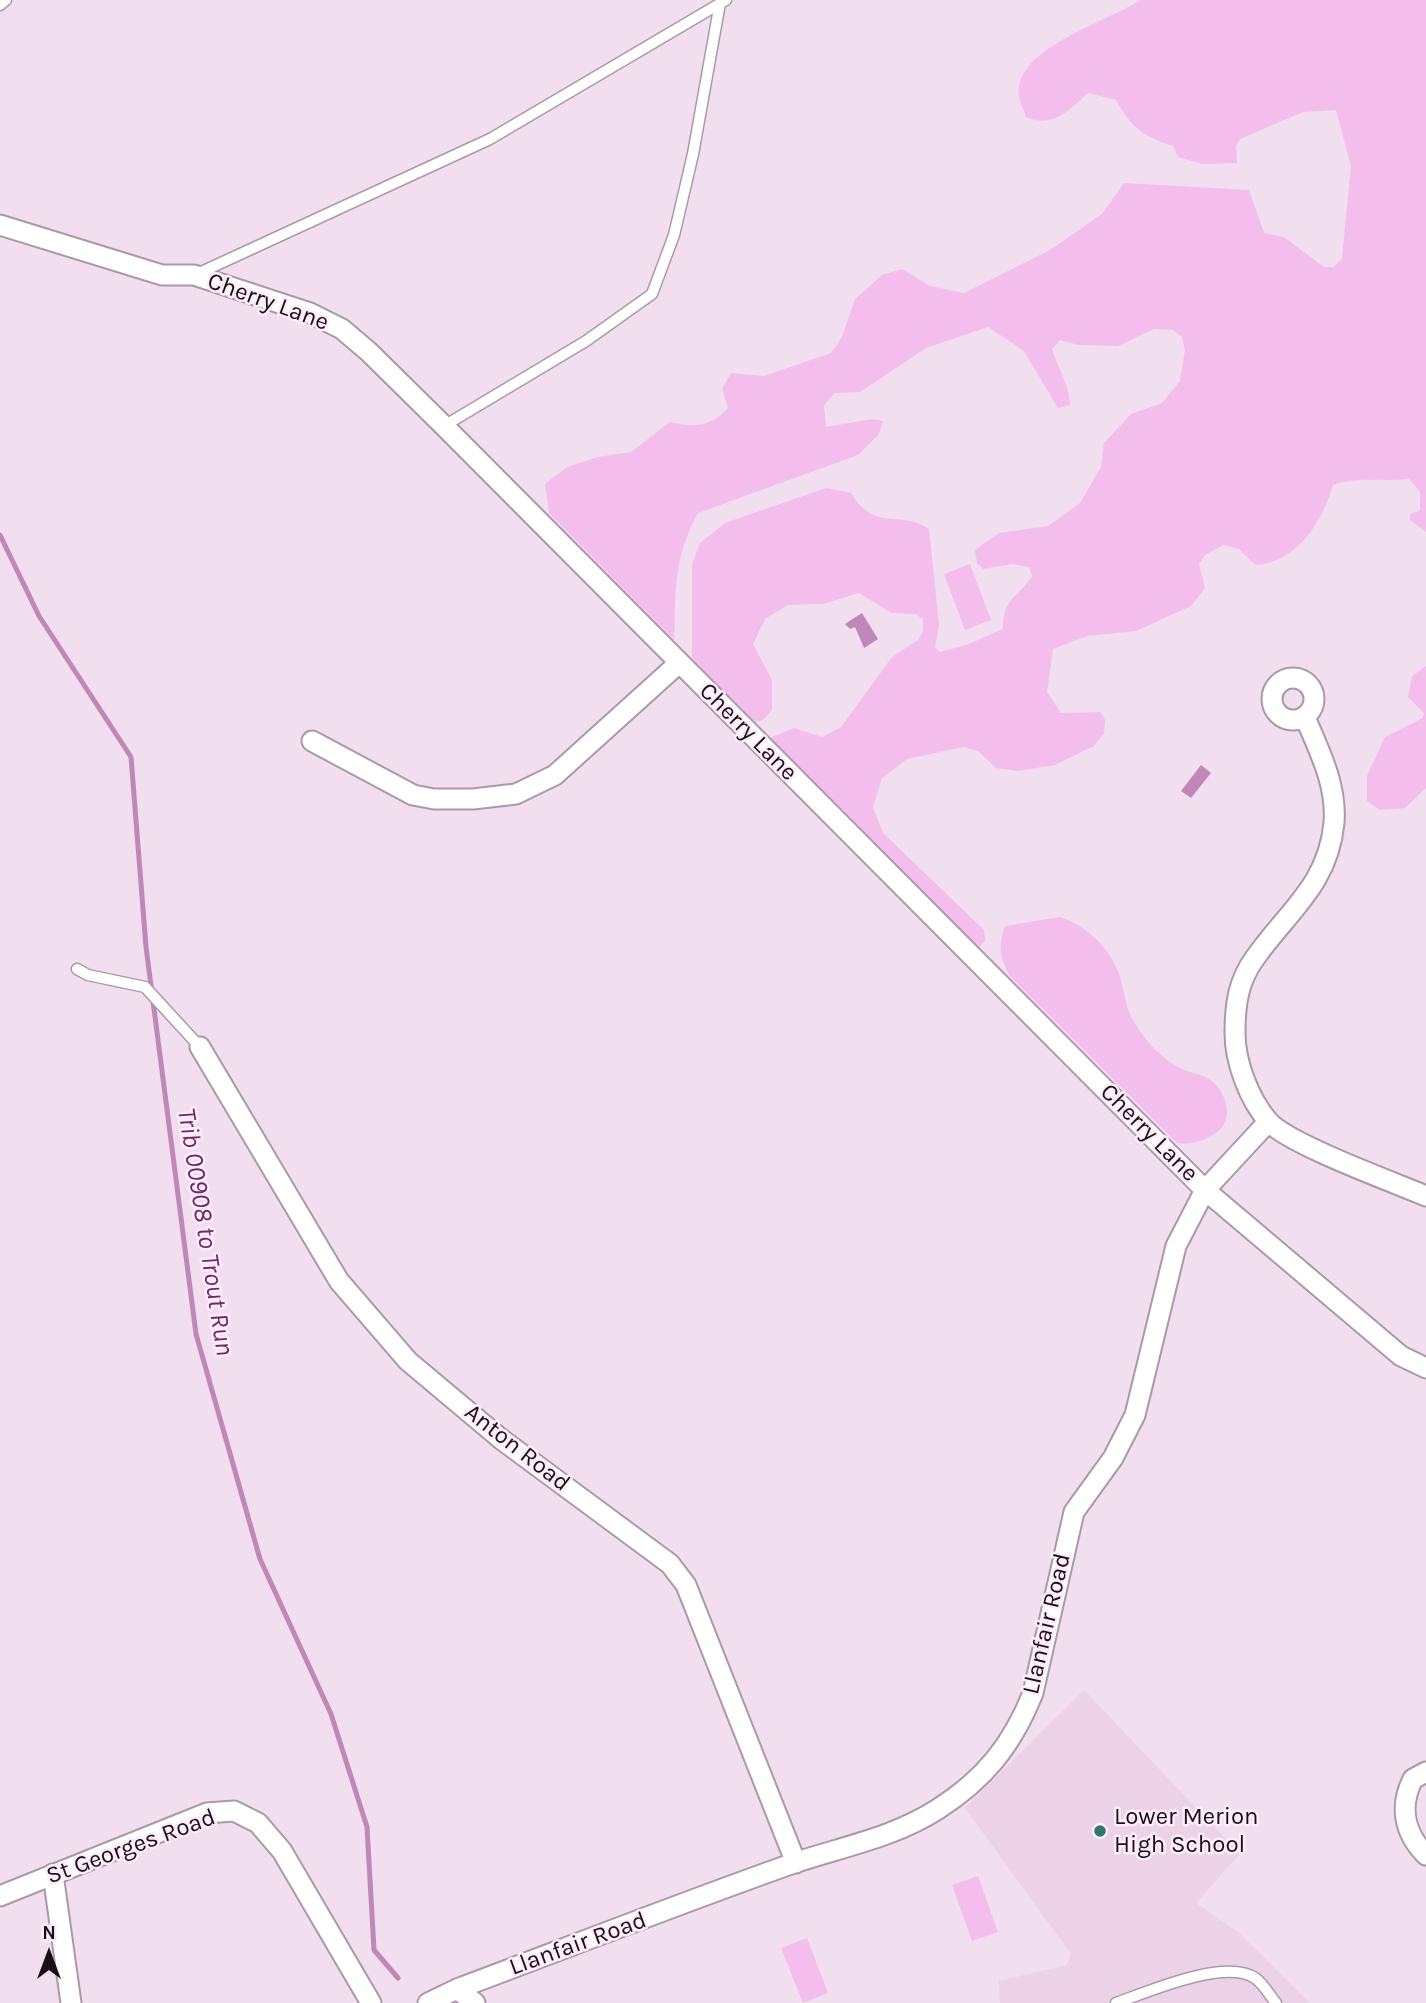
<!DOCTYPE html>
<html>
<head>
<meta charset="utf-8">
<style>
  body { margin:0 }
  #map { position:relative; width:1426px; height:2003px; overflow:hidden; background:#f1deee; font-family:Karla,sans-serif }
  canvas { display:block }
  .north { position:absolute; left:14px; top:1919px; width:70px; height:70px; -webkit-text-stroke:5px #ffebfb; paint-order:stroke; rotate:0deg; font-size:19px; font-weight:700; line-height:28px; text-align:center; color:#171016 }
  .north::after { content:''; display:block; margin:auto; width:24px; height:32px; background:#171016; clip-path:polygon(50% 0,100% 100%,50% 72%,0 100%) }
</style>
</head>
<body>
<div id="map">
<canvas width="1426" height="2003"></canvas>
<div class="north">N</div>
</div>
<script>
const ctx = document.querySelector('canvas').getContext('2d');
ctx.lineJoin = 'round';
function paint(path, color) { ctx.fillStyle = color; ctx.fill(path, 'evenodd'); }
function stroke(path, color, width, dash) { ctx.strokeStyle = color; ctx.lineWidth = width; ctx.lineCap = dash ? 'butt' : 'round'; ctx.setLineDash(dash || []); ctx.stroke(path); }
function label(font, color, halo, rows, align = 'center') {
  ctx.font = font + ' Karla,sans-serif'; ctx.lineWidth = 5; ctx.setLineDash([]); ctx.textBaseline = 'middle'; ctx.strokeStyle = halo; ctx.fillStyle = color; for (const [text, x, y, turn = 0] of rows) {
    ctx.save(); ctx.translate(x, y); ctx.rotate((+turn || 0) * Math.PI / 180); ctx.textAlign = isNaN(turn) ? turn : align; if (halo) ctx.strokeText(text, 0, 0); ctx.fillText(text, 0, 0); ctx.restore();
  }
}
paint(new Path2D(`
  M 1084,1690 L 1240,1854 L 1196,1903 L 1238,1932 L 1310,2003 L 1000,2003 L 999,1981 L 1067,1965 L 1071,1954 L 965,1808 Z`), '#ebd2e7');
paint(new Path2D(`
  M 1140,0 L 1426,0 L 1426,532 L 1410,520 L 1410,514 L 1420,511 L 1420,492 L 1409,479 C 1383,482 1357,476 1333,485 C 1322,522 1297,563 1255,565 L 1239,549 L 1223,545 L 1205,555 L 1199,564 L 1205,588 L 1191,606 L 1136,631 L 1087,636 L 1053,649 L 1047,692 L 1061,713 L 1101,712 L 1105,720 L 1104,733 L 1094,746 L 1055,765 L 1018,771 L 996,768 L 978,751 L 963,747 L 907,759 L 882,778 L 873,807 L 883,833 L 984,930 L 985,941 L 979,947 L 973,948 L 770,743 L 772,737 L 794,728 L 822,737 L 841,727 L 892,657 L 918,640 L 923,631 L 923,619 L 915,614 L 891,613 L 859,593 L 823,604 L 788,605 L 765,619 L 753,644 L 772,680 L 772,710 L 763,720 L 755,722 L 692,658 L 692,565 L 700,543 L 725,523 L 826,488 L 851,493 C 875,533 900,509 929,529 L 939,625 L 935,647 L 940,652 L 969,644 L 1003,629 C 1003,598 1017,599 1032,576 L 1029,567 L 1012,564 L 983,569 L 977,563 L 975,550 L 999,533 L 1048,526 L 1080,503 L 1101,467 L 1104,443 L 1131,414 L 1162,403 L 1180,381 L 1185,350 L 1182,337 L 1173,330 L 1154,329 L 1118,346 L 1078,345 L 1060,340 L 1052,349 C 1057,367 1070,386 1070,405 L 1058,408 L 1024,351 L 988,327 L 926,348 L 860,392 L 835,393 L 824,405 L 826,427 L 872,419 L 883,421 L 879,434 L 858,455 L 698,513 C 673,559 676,589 674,640 L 549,513 L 545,484 L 567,467 L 598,457 L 631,452 L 670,422 C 694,428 711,427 728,408 L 722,389 L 731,373 L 764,376 L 831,353 L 842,337 L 855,299 L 882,275 L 902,269 L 930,286 L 964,293 L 1050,250 L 1102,214 L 1124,183 L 1249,190 L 1264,233 L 1284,237 L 1324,267 L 1334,267 L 1342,258 L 1351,166 L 1336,110 L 1303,112 L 1240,139 L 1236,146 L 1237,163 L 1202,164 L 1178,157 L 1173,146 C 1142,136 1132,128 1116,100 L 1088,93 C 1069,110 1053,129 1026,117 C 1024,110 1020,103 1019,96 C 1013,48 1108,22 1140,0 Z
  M 970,564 L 991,620 L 965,630 L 944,574 Z
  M 1426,666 L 1426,788 L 1405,808 L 1380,810 L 1367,801 L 1367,776 L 1385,737 L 1423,718 L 1424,713 L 1408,697 L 1412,676 Z
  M 1060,917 C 1088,926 1113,951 1121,980 C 1125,996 1126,1011 1136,1025 C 1147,1043 1163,1060 1182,1069 C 1191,1073 1205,1075 1212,1081 C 1227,1093 1234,1121 1217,1132 C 1204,1141 1193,1145 1177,1143 L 1009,975 C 1000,956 998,945 1005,926 Z
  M 978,1876 L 998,1932 L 972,1941 L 952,1885 Z
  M 807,1938 L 828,1993 L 803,2003 L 781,1948 Z`), '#f4beec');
paint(new Path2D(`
  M 862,613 L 878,639 L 864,648 L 855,627 L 850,629 L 845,624 Z
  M 1201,765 L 1211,773 L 1191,798 L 1181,791 Z`), '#c088b8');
stroke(new Path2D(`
  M 0,535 L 39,616 L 131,757 L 146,947 L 196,1334 L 260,1559 L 331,1714 L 367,1827 L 374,1950 L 398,1978`), '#c088b8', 5);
const service = new Path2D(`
  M 0,5 L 6,0
  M 197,274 L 490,139 L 726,0
  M 444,426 L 586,341 L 652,294 L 674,235 L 693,154 L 720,3
  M 77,969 L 88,975 L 145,987 L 200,1047
  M 1116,2003 C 1148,1992 1224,1958 1255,1978 C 1263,1983 1270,1996 1276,2003`);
const minor = new Path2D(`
  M 0,225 L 162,275 L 194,275 L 310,313 L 342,329 L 369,352 L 444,426 L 1205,1190 L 1401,1356 L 1426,1368
  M1272 699a21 21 0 1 1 42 0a21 21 0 1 1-42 0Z
  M 1305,717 C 1319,751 1337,784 1334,823 C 1328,885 1288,911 1255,958 C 1238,981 1235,1005 1235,1033 C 1235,1062 1249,1099 1268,1121 C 1288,1144 1393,1182 1426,1196
  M 312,741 L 413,795 L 434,799 L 473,799 L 516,794 L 555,775 L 679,663
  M 200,1047 L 339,1281 L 408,1361 L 501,1439 L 670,1564 L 686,1585 L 796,1863
  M 1426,1772 L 1413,1779 C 1399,1806 1404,1833 1426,1855
  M 53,1874 L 71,2003
  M 0,1896 L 207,1813 L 234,1811 L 258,1823 L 282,1851 L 371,2003
  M 457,1989 L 475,2003
  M 428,2003 L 457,1989 C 569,1947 681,1903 794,1863 C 842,1847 895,1837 938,1809 C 985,1779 1012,1745 1033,1693 L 1074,1512 L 1113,1458 L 1135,1415 L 1176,1246 L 1205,1190 L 1268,1122`);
stroke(service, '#ab99a8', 13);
stroke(minor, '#ab99a8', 23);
stroke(service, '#fff', 10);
stroke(minor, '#fff', 19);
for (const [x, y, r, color] of [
  [1100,1831,7,"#31766b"]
]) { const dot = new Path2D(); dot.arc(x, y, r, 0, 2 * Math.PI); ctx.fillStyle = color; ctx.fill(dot); stroke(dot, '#ffebfb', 2.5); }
label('24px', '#171016', '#ffebfb', [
  ["Cherry Lane",268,302,20],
  ["Cherry Lane",748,732,45],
  ["Cherry Lane",1149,1133,45],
  ["Anton Road",517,1448,38],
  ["Llanfair Road",1047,1624,-77],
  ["St Georges Road",131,1847,-20],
  ["Llanfair Road",578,1944,-20]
]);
label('24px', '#171016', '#ffebfb', [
  ["Lower Merion",1114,1817],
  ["High School",1114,1845]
], 'left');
label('italic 26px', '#6c2a66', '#ffebfb', [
  ["Trib 00908 to Trout Run",205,1232,81]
]);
</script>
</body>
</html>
